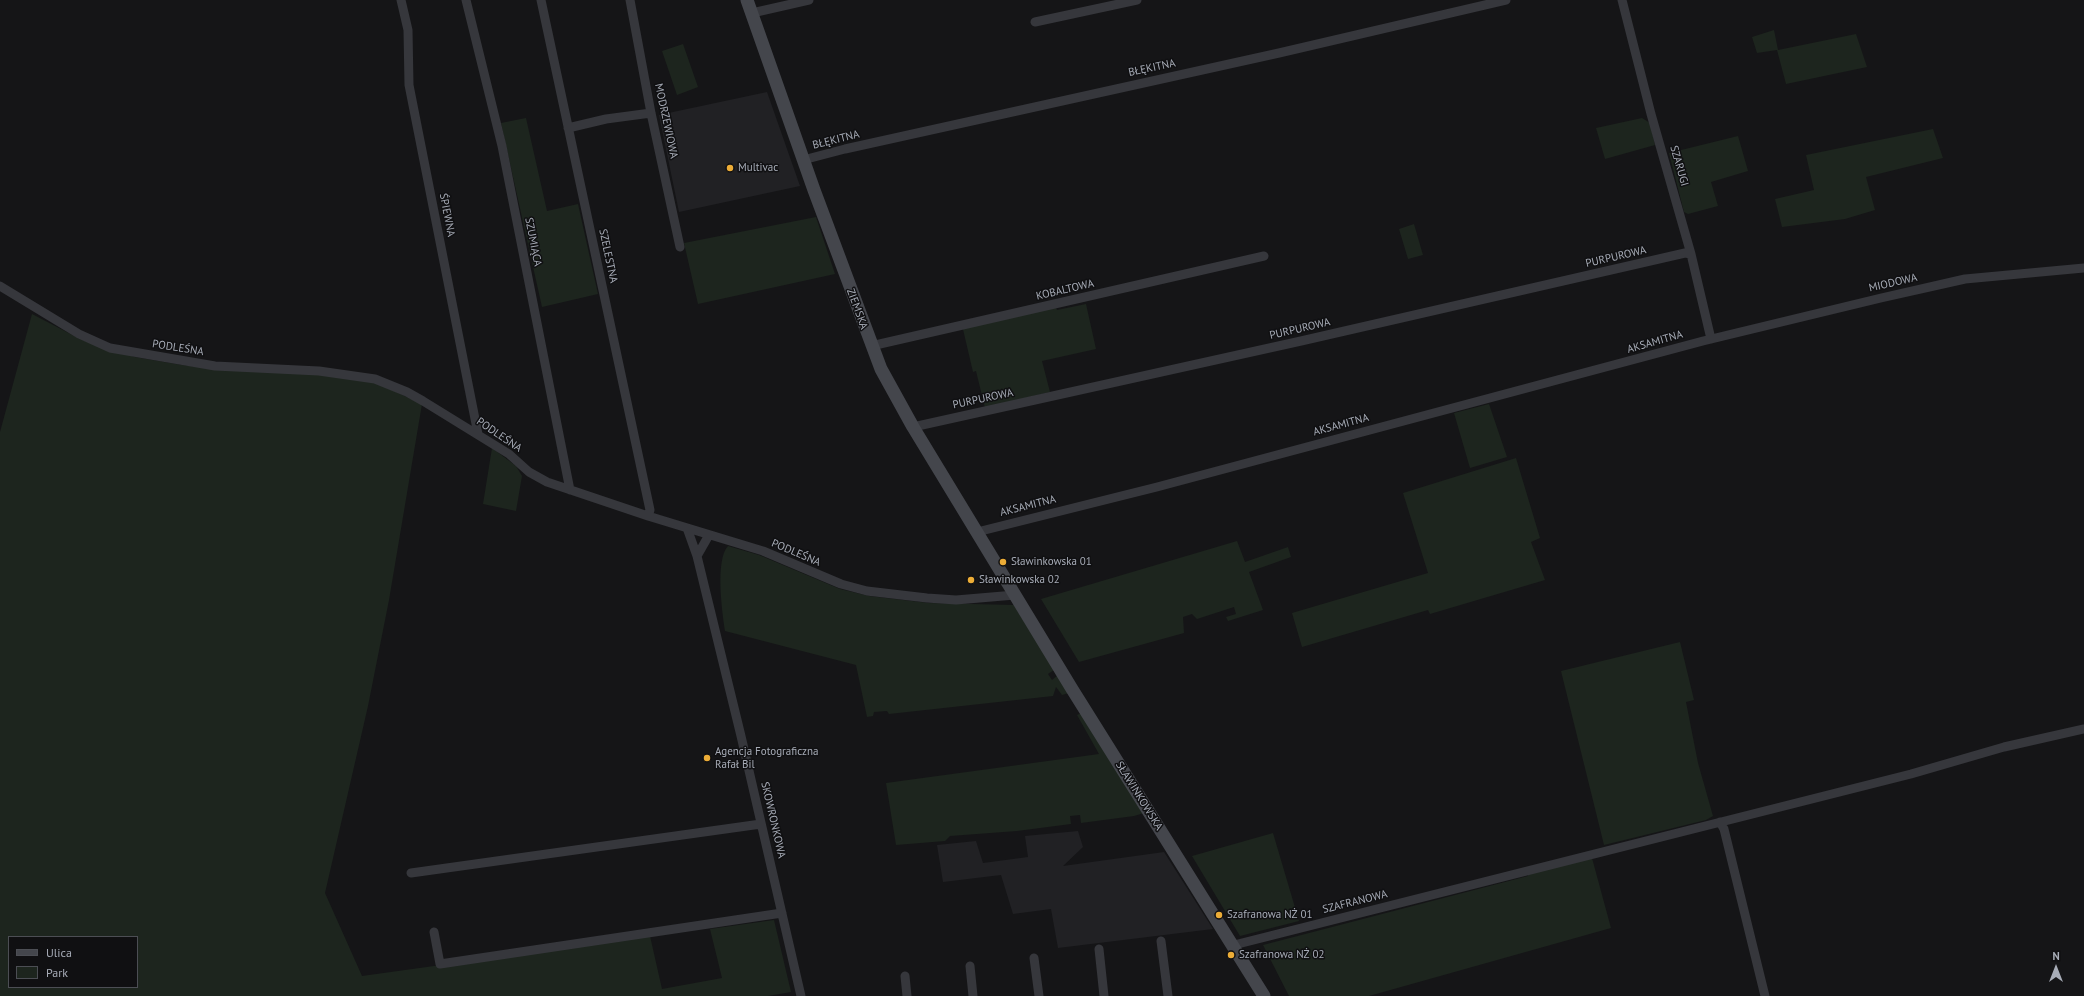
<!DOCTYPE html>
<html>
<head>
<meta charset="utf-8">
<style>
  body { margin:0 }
  #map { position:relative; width:2084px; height:996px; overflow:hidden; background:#151517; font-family:"PT Sans",sans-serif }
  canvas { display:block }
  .legend { position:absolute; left:8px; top:936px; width:130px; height:52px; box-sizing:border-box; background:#101012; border:1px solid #4c4e54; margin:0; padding:5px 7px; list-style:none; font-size:12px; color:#a7acb7 }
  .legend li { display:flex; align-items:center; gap:8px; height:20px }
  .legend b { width:20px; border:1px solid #4c4e54 }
  .north { position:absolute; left:2036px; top:948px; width:40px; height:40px; -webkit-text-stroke:3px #101012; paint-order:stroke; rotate:0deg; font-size:11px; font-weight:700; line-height:16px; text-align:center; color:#a7acb7 }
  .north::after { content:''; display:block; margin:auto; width:14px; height:18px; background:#a7acb7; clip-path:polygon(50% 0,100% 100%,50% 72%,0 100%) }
</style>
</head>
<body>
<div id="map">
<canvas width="2084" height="996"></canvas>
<ul class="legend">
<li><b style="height:5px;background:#44464c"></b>Ulica</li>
<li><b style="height:11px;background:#1d251e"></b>Park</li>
</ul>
<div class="north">N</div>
</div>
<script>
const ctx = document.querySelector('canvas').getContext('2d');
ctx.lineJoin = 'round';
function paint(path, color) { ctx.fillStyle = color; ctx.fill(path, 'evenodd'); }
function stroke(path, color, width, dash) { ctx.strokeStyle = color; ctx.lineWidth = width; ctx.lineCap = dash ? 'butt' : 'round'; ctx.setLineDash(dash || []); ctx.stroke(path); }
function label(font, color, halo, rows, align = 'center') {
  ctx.font = font + ' "PT Sans",sans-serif'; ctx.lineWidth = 3; ctx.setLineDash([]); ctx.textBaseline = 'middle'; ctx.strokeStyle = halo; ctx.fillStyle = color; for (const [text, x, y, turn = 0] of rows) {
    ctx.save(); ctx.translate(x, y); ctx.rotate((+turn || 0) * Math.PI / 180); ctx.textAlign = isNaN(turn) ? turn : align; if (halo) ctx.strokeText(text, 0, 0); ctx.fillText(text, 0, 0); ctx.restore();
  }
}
paint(new Path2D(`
  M 767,92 L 800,186 L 679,212 L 659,115 Z
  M 1078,831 L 1083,847 L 1063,866 L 1164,852 L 1213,929 L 1058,948 L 1051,909 L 1013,914 L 1001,875 L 943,882 L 937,845 L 976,841 L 983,863 L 1028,857 L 1025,836 Z`), '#212124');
paint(new Path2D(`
  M 1774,30 L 1778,50 L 1856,34 L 1867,67 L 1786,84 L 1777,50 L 1757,53 L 1752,37 Z
  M 683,44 L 698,87 L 677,95 L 662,51 Z
  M 526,118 L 547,211 L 578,204 L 598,294 L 542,307 L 501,123 Z
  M 1642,118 L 1650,123 L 1655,145 L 1605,159 L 1596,128 Z
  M 1933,129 L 1943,158 L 1866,177 L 1875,210 L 1845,219 L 1782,227 L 1775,199 L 1814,190 L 1806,155 Z
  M 1738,136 L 1748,171 L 1711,182 L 1718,206 L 1688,214 L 1684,212 L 1669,153 Z
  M 816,217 L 835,274 L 698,304 L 684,243 Z
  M 1414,224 L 1423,255 L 1408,259 L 1399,229 Z
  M 1086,304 L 1096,349 L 1042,361 L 1050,392 L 985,408 L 976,371 L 973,372 L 962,325 L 1055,305 L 1057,310 Z
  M 32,314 L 82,340 L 135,357 L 182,365 L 228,370 L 319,373 L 377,383 L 422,404 L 389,600 L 368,706 L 325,893 L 362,976 L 650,936 L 662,989 L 722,978 L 710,929 L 774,920 L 791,992 L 768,996 L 0,996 L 0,432 ZM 9,937 L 137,937 L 137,987 L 9,987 Z
  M 1489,404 L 1507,457 L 1470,468 L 1454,413 Z
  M 492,448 L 516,466 L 522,476 L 516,511 L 483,504 Z
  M 1516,458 L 1540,538 L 1531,542 L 1545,580 L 1430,614 L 1428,610 L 1302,647 L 1292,613 L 1428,573 L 1403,493 Z
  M 1237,541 L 1245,562 L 1288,547 L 1291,557 L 1249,572 L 1263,610 L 1228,621 L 1226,617 L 1236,614 L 1234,607 L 1197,619 L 1192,614 L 1183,617 L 1184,633 L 1079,662 L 1041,599 Z
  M 728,546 L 759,555 L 840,589 L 869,596 L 929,603 L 1014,605 L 1054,670 L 1048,674 L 1052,680 L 1058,675 L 1069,693 L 1062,695 L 1056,687 L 1053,696 L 889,714 L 887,711 L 874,712 L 873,716 L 867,717 L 856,665 L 725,631 C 722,611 715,560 728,546 Z
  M 1680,642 L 1694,700 L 1686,702 L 1698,763 L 1713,816 L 1706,820 L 1604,845 L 1561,671 Z
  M 1084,712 L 1144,813 L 1134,816 L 1081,823 L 1080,815 L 1070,816 L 1071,824 L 1017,831 L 950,836 L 945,841 L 896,845 L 886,783 L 1099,754 L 1077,715 Z
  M 1273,833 L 1299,921 L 1240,936 L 1192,856 Z
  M 1592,858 L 1611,928 L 1369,996 L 1289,996 L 1263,945 L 1528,876 L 1528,873 Z`), '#1d251e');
stroke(new Path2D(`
  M 401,0 L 408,30 L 409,85 L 478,434
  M 466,0 L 502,146 L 570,490
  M 541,0 L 650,510 L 648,516
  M 630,0 L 651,113 L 680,247
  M 1622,0 L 1651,114 L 1691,254 L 1711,339
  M 752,13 L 809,0
  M 1035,22 L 1137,0
  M 568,128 L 606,119 L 651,113
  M 803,160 L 845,149 L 1279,53 L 1506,0
  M 0,286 L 79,334 L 110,348 L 215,366 L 319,371 L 375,379 L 407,392 L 423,401 L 509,454 L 529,472 L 547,482 L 648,516 L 763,551 L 841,584 L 867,591 L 927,598 L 956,600 L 1015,595
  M 871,346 L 1264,256
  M 913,427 L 1301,341 L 1685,253 L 1691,254
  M 687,528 L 697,556
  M 977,532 L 1157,487 L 1703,341 L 1881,298 L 1965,279 L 2084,268
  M 709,535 L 697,556 L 741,736 L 801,996
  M 1720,822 L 1724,829 L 1765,996
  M 411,873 L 761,824
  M 434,932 L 440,964 L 782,913
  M 1161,941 L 1168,996
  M 1234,945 L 1911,774 L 2004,747 L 2084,729
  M 1099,949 L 1104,996
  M 1034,958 L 1039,996
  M 970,966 L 973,996
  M 905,976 L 907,996`), '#36373c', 9);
stroke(new Path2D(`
  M 747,0 L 814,190 L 881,369 L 913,427 L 1072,689 L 1264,996`), '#44464c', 13);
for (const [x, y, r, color] of [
  [730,168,4,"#edad37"],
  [1003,562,4,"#edad37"],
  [971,580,4,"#edad37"],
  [707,758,4,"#edad37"],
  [1219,915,4,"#edad37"],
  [1231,955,4,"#edad37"]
]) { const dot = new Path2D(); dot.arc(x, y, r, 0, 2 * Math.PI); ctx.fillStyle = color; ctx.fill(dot); stroke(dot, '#101012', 1.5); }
label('11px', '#a7acb7', '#101012', [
  ["BŁĘKITNA",1152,68,-12],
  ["MODRZEWIOWA",666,121,78],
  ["BŁĘKITNA",836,140,-14],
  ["SZARUGI",1679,166,74],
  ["ŚPIEWNA",447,215,79],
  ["SZUMIĄCA",533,242,79],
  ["SZELESTNA",608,256,78],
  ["PURPUROWA",1616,257,-13],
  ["MIODOWA",1893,283,-13],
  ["KOBALTOWA",1065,290,-13],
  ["ZIEMSKA",857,309,70],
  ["PURPUROWA",1300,329,-13],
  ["AKSAMITNA",1655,342,-16],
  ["PODLEŚNA",178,348,9],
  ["PURPUROWA",983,399,-12],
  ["AKSAMITNA",1341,425,-15],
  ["PODLEŚNA",499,435,34],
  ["AKSAMITNA",1028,506,-14],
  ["PODLEŚNA",796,553,23],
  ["SŁAWINKOWSKA",1139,796,58],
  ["SKOWRONKOWA",773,820,77],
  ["SZAFRANOWA",1355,902,-14]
]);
label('11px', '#a7acb7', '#101012', [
  ["Multivac",738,168],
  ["Sławinkowska 01",1011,562],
  ["Sławinkowska 02",979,580],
  ["Agencja Fotograficzna",715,752],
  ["Rafał Bil",715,765],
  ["Szafranowa NŻ 01",1227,915],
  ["Szafranowa NŻ 02",1239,955]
], 'left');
</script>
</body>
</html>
